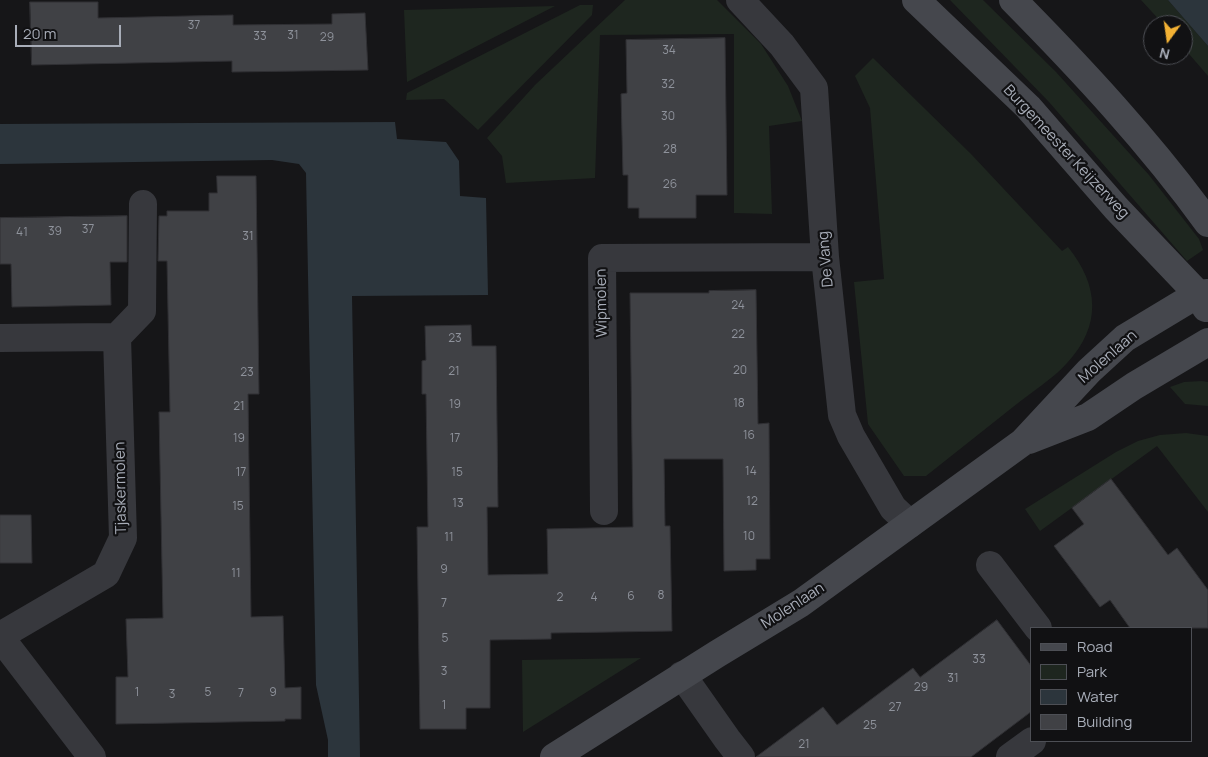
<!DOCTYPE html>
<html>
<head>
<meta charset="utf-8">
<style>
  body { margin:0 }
  #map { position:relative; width:1208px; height:757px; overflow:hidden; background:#161618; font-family:Manrope,sans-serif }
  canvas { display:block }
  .legend { position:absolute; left:1030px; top:627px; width:162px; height:115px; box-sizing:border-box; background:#111113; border:1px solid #4d4f55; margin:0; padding:6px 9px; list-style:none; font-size:15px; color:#a8adb8 }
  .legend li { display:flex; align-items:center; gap:10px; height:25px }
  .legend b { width:25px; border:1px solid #4d4f55 }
  .north { position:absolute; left:1143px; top:15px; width:50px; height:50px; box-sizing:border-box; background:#111113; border:1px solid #4d4f55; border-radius:50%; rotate:194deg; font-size:14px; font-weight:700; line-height:20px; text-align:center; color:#a8adb8 }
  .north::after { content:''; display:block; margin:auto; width:18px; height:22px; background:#f2b134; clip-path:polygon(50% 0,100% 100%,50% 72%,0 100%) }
  .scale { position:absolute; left:15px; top:25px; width:106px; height:22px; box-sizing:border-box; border:2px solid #a8adb8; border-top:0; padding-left:6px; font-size:15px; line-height:18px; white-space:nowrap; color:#a8adb8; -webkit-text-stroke:4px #111113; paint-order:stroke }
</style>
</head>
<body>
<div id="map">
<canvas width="1208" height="757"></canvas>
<ul class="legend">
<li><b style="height:6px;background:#45474d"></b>Road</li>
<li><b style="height:14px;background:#1e261f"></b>Park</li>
<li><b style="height:14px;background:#2c353c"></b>Water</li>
<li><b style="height:14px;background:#404145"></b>Building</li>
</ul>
<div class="north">N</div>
<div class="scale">20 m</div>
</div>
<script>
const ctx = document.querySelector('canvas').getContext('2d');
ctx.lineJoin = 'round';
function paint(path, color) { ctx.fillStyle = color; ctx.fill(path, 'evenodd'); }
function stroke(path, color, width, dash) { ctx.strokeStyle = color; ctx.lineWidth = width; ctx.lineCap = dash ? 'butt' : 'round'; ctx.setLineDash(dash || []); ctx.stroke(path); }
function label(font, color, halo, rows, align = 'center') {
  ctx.font = font + ' Manrope,sans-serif'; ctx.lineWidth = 4.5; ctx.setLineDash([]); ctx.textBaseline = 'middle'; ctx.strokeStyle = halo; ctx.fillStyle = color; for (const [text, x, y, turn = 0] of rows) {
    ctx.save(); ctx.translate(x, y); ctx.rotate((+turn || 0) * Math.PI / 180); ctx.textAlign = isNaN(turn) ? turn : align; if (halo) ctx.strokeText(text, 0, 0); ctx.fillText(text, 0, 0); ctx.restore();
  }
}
paint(new Path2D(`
  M 625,0 L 717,0 L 761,44 L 788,86 L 802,121 L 769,126 L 772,214 L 734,213 L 734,34 L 600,35 L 595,178 L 506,183 L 502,156 L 487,138 L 535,85 Z
  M 950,0 L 983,0 L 1056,72 L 1149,175 L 1199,239 L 1203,250 L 1187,261 L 1049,102 Z
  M 1141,0 L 1168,0 L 1208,46 L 1208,76 L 1183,47 L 1183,25 L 1164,25 Z
  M 580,5 L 593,5 L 592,15 L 478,130 L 444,99 L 406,100 L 407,93 Z
  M 555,6 L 407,82 L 404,10 Z
  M 873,58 L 971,154 L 1062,251 L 1068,247 C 1099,285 1102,326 1067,363 C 1054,378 1029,394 1013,407 C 984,430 955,453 926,476 L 904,476 L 868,424 L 854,282 L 884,279 L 870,108 L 855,76 Z
  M 1202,381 L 1208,382 L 1208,406 L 1185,404 L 1170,387 L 1184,382 Z
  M 1186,433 L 1208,436 L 1208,512 L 1157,446 L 1040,531 L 1025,509 L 1116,452 L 1138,441 L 1160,435 Z
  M 641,658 L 523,732 L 522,660 Z`), '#1e261f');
paint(new Path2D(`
  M 1168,0 L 1208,0 L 1208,46 Z
  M 395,122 L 397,139 L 446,142 L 459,161 L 460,196 L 486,198 L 488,295 L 352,296 L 360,757 L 328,757 L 328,740 L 316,685 L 306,173 L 299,164 L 272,160 L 0,164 L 0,124 Z`), '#2c353c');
const building = new Path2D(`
  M 30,2 L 98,2 L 98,18 L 233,15 L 233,25 L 332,24 L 332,14 L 365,13 L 368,70 L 232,72 L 232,61 L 32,65 Z
  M 725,38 L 727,195 L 696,195 L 696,218 L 639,218 L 639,208 L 628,208 L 628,175 L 623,175 L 621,94 L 627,93 L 626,40 Z
  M 217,176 L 256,176 L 259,394 L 248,394 L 251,617 L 283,616 L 285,688 L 301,687 L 301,719 L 285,719 L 285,721 L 116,724 L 116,677 L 128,677 L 126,619 L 163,618 L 159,412 L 170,412 L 167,261 L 158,261 L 159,216 L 167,216 L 167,211 L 209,211 L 209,193 L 217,193 Z
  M 127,216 L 127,262 L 110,262 L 111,305 L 12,307 L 11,264 L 0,264 L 0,218 Z
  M 756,290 L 758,424 L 769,423 L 770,559 L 756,559 L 756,570 L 724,571 L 723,459 L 664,459 L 665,526 L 670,526 L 672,631 L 551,633 L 551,639 L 490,640 L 490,708 L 466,708 L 466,729 L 420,729 L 417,527 L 428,527 L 426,394 L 422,394 L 422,361 L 426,360 L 425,326 L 471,325 L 472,346 L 496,346 L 498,507 L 487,507 L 488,575 L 548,574 L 547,529 L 633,527 L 630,293 L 709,293 L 709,291 Z
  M 1111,479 L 1168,555 L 1177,548 L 1208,590 L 1208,628 L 1130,628 L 1110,600 L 1100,607 L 1054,546 L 1084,524 L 1072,508 Z
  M 0,515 L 31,515 L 32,563 L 0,563 Z
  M 997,620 L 1032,667 L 1032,711 L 971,757 L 756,757 L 823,707 L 837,725 L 913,668 L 920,677 Z`);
paint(building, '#404145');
stroke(building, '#303034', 1);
stroke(new Path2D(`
  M 740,0 L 782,45 L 814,88 L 825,257 L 842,415 L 851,436 L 893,508 L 910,524
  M 117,337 L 142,311 L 143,204
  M 0,338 L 117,337 L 123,538 L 106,574 L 0,636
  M 604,511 L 602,258 L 825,257
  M 990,565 L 1038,628
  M 0,637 L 92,757
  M 682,675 L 727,739 L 741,757
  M 1010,757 L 1032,741`), '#37383d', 28);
stroke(new Path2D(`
  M 916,0 L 1028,107 L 1116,208 L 1198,294 L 1206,308
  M 1013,0 C 1082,70 1150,143 1208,223
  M 1029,440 L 1088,417 L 1134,386 L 1208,342
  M 554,757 L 717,654 L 801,603 L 1023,442 L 1089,371 L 1125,338 L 1198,294 L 1208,293`), '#45474d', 28);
label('12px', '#8e929b', null, [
  ["37",194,26],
  ["31",293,36],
  ["33",260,37],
  ["29",327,38],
  ["34",669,51],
  ["32",668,85],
  ["30",668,117],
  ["28",670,150],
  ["26",670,185],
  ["37",88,230],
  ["39",55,232],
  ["41",22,233],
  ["31",248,237],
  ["24",738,306],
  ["22",738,335],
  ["23",455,339],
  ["20",740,371],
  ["21",454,372],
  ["23",247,373],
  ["18",739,404],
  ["19",455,405],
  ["21",239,407],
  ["16",749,436],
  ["19",239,439],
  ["17",455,439],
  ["14",751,472],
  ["17",241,473],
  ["15",457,473],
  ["12",752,502],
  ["13",458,504],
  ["15",238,507],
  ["10",749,537],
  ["11",449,538],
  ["9",444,570],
  ["11",236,574],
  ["8",661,596],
  ["6",631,597],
  ["2",560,598],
  ["4",594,598],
  ["7",444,604],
  ["5",445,639],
  ["33",979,660],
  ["3",444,672],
  ["31",953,679],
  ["29",921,688],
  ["1",137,693],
  ["5",208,693],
  ["9",273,693],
  ["7",241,694],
  ["3",172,695],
  ["1",444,706],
  ["27",895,708],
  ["25",870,726],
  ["21",804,745]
]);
label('15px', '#a8adb8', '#111113', [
  ["Burgemeester Keijzerweg",1066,152,47],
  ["De Vang",826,259,-95],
  ["Wipmolen",602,303,-91],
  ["Molenlaan",1108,357,-41],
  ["Tjaskermolen",121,488,-91],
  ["Molenlaan",793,606,-33]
]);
</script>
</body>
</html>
